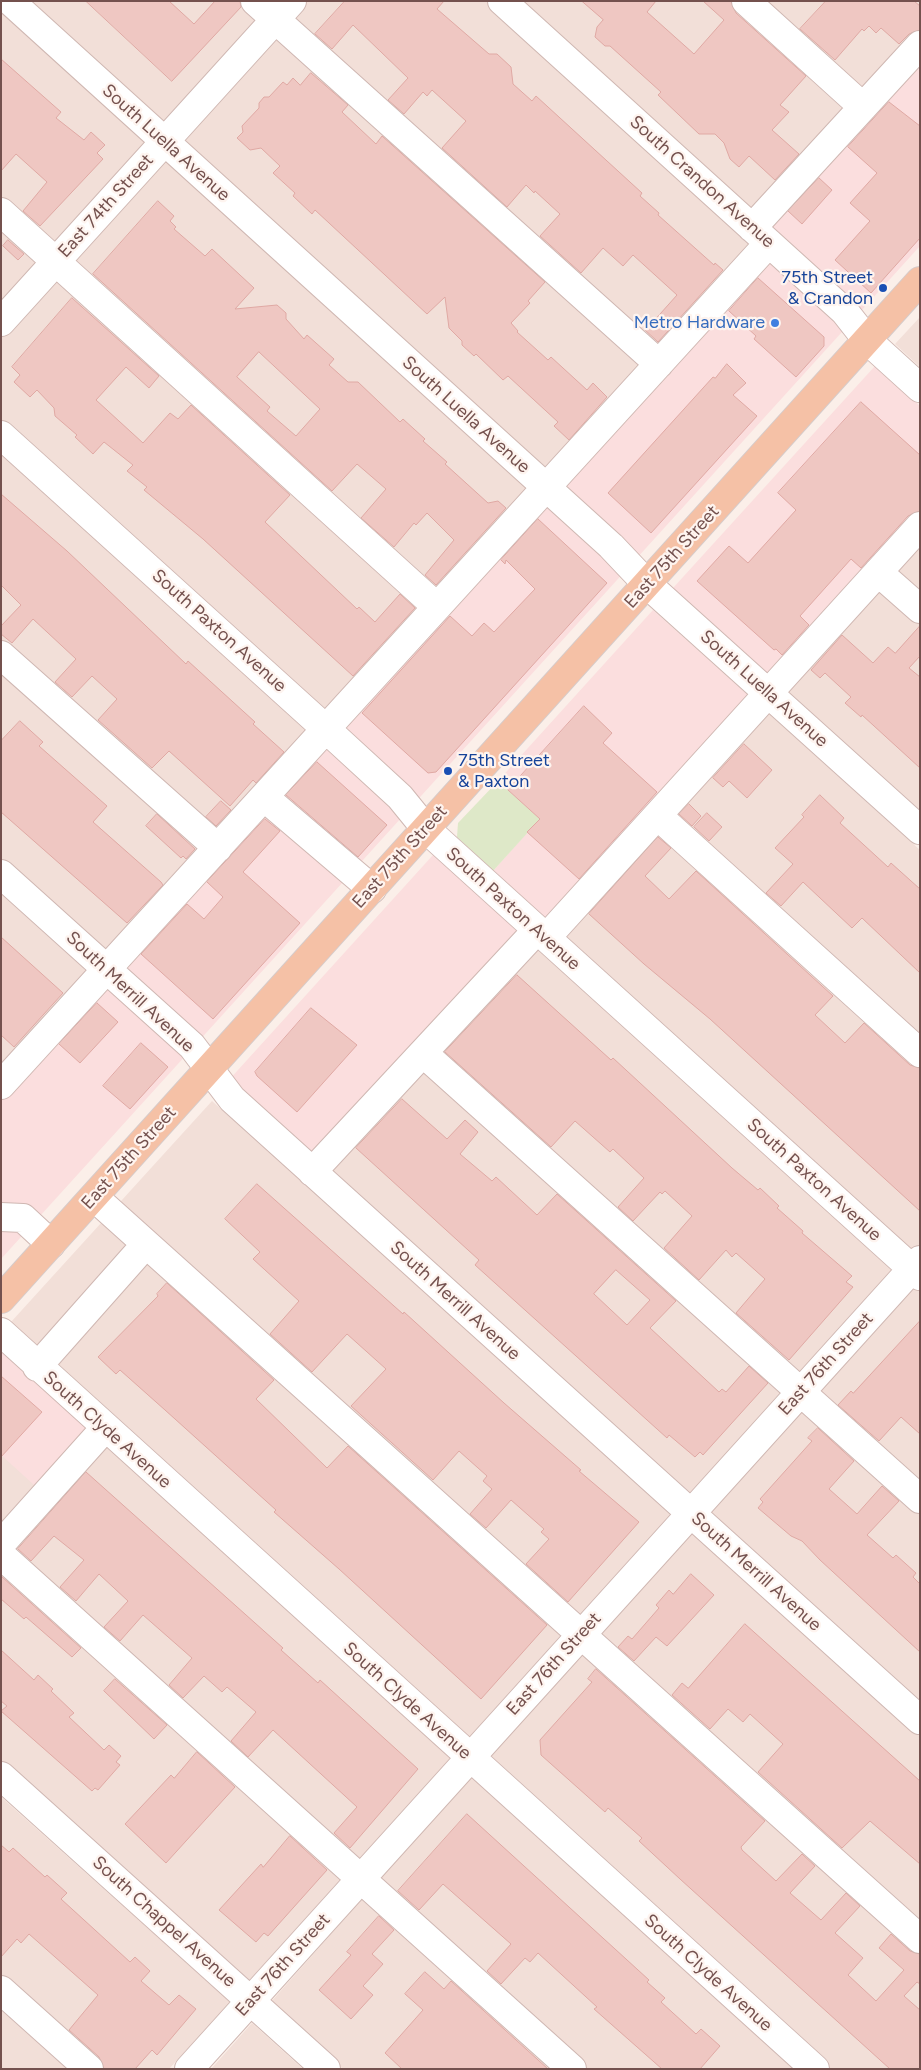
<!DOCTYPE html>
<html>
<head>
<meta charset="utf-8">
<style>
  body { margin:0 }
  #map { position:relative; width:921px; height:2070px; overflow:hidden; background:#fbefe9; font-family:Figtree,sans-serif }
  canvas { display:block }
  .frame { position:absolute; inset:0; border:2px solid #74514e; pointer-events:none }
</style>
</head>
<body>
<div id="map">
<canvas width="921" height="2070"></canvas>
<div class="frame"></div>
</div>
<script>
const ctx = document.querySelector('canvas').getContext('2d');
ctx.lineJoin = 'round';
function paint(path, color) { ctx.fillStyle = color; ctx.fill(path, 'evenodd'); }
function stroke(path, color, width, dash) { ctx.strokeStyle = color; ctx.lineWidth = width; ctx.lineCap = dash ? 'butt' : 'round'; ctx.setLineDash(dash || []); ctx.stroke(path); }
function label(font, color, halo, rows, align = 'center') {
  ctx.font = font + ' Figtree,sans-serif'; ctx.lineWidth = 4.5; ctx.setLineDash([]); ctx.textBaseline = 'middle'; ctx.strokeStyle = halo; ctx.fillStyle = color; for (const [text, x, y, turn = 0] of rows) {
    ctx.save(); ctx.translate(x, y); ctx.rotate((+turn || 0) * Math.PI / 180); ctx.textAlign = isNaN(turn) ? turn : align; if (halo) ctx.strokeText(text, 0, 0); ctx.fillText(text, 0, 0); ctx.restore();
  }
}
paint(new Path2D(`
  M 1,1 L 920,1 L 920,39 L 743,265 L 1,1098 Z
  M 920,317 L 920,367 L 895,344 Z
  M 920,526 L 920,813 L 777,684 Z
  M 758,704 L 920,850 L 920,2069 L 829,2069 L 765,2012 L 795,2069 L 343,2069 L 270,2003 L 371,1889 L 350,1869 L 247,1983 L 1,1762 L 1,1455 L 113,1418 L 11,1322 L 212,1101 L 303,1182 Z
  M 1,1797 L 230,2002 L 169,2069 L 1,2069 Z
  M 252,2023 L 303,2069 L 211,2069 Z`), '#f2dfd8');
paint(new Path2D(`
  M 920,39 L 920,246 L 1,1259 L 1,1098 L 743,265 L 762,209 Z
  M 875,366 L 920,406 L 920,526 L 777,684 L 673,588 Z
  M 653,610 L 758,704 L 555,929 L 493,871 L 539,819 L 498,781 Z
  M 433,855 L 528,939 L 319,1164 L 228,1081 Z
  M 1,1350 L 97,1437 L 45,1495 L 1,1455 Z`), '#fbdede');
paint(new Path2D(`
  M 498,781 L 540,819 L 493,871 L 457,837 L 458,823 Z`), '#dee8c8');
const building = new Path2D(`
  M 86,1 L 169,1 L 194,24 L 215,1 L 240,1 L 241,7 L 172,81 Z
  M 345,1 L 444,1 L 437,9 L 489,54 L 497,54 L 511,67 L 513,84 L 532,101 L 536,96 L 642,193 L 640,196 L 659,213 L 658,215 L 714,265 L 715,263 L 723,270 L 658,342 L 644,329 L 650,322 L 652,323 L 677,295 L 633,255 L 623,266 L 603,248 L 581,273 L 540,236 L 560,214 L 535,191 L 534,193 L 526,185 L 507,207 L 442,148 L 466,121 L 432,90 L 427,96 L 423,92 L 404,114 L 388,100 L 408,78 L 353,25 L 332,49 L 315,34 Z
  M 582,1 L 656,1 L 647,12 L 694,54 L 724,20 L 703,1 L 731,1 L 736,13 L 806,76 L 780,105 L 789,112 L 772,130 L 799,154 L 775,180 L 749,156 L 739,167 L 730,159 L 724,143 L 715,134 L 699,134 L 658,95 L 661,92 L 610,46 L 605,46 L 595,37 L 597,27 L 603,20 Z
  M 826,1 L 914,1 L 920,6 L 920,30 L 909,34 L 899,44 L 881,28 L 876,33 L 869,26 L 864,31 L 862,29 L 835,60 L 800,29 Z
  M 1,59 L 61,112 L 56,118 L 84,140 L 91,132 L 105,145 L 97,153 L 103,159 L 40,226 L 23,211 L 47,182 L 16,154 L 1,171 Z
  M 311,73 L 348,105 L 342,112 L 376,144 L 382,136 L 545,282 L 528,301 L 530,303 L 511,323 L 518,331 L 517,332 L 548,360 L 551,357 L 587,390 L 593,383 L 607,397 L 569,440 L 554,426 L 558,422 L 508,376 L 503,380 L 476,354 L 474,356 L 462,345 L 462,341 L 449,328 L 445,297 L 427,314 L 315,210 L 312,214 L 293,196 L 295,193 L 273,173 L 280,166 L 261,148 L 250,150 L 237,138 L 243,132 L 242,126 L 259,108 L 259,103 L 264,97 L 269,97 L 283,82 L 287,85 L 293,78 L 300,85 Z
  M 889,102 L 920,126 L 920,238 L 871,293 L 835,260 L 870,221 L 850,203 L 877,173 L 848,147 Z
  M 819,178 L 832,190 L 802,224 L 788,211 Z
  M 158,201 L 174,216 L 170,221 L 176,227 L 174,229 L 205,256 L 212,249 L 254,288 L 235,309 L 277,305 L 286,313 L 286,319 L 304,339 L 307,335 L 334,359 L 329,365 L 348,382 L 358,382 L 400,422 L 403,419 L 425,439 L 423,441 L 447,462 L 445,464 L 488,503 L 498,501 L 506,508 L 436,585 L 425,575 L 454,540 L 427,513 L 416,525 L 414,523 L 394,547 L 361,518 L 386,489 L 357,464 L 332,491 L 93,274 ZM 259,352 L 320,409 L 296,436 L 267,411 L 270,407 L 237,377 Z
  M 8,240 L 24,254 L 18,260 L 3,246 Z
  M 758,278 L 824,337 L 824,346 L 796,377 L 754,339 L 756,336 L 729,311 Z
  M 72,298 L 159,376 L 149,388 L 126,367 L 96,400 L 143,443 L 170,413 L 178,419 L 191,405 L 290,495 L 265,522 L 357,609 L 359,607 L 375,622 L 400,594 L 415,608 L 353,676 L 203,539 L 144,490 L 147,487 L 127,471 L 133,465 L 104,442 L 93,454 L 75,437 L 77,435 L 55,416 L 54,408 L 37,390 L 30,397 L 14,382 L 20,375 L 12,367 Z
  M 727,364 L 746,383 L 733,395 L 757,416 L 651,533 L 608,493 L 713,377 L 715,378 Z
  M 861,402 L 920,455 L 920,511 L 908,516 L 861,568 L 851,559 L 800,616 L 809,625 L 782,655 L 776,649 L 774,650 L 697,581 L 729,546 L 748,563 L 796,510 L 778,493 Z
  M 1,494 L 67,551 L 186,664 L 188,661 L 255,722 L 253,724 L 284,752 L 256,783 L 253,780 L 230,806 L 169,751 L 152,768 L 98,720 L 117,699 L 92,676 L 72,697 L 55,682 L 76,659 L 33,619 L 12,643 L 1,634 L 1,626 L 21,605 L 1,585 Z
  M 538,519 L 607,583 L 436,772 L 428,773 L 362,713 L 450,616 L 472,636 L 484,623 L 494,632 L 535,589 L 506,560 L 505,564 L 501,560 Z
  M 920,626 L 920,656 L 909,668 L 920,677 L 920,768 L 862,715 L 861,717 L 845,703 L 851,697 L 825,673 L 820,678 L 811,670 L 842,635 L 873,663 L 888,647 L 895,653 Z
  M 584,706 L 612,733 L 603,743 L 657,792 L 579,879 L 527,832 L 540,819 L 508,790 Z
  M 20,721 L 43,742 L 39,746 L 107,806 L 93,822 L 161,882 L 163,885 L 127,923 L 1,812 L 1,741 Z
  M 744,744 L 772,770 L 747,798 L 729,781 L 723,787 L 713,778 Z
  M 317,762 L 387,825 L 358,857 L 286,795 Z
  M 820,795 L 844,818 L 840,823 L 888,867 L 891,863 L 920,889 L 920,973 L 862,918 L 852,928 L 803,882 L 781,906 L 766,893 L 793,864 L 775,848 L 804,817 L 802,815 Z
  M 221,801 L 231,810 L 216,826 L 206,817 Z
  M 689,804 L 701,816 L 692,826 L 679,814 Z
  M 707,813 L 722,827 L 709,841 L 694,827 Z
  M 157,814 L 195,849 L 186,859 L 183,856 L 181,858 L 146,826 Z
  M 265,819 L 280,831 L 243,872 L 300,923 L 213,1019 L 141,954 L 187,904 L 204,919 L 223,897 L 207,882 Z
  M 658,837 L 671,848 L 645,876 L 669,899 L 696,871 L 833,996 L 815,1015 L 845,1043 L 864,1023 L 910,1065 L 920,1068 L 920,1211 L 710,1019 L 644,964 L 589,914 Z
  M 1,937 L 63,993 L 14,1047 L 1,1035 Z
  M 517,975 L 611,1060 L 613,1058 L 732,1168 L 758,1190 L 760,1188 L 779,1206 L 777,1208 L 803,1231 L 802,1233 L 852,1276 L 846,1282 L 853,1287 L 789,1360 L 736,1313 L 765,1279 L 736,1253 L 732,1257 L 726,1250 L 699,1280 L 664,1248 L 692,1216 L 665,1191 L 662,1194 L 660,1192 L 633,1221 L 618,1207 L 644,1178 L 613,1149 L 610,1152 L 575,1121 L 551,1147 L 445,1052 Z
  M 97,1003 L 118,1022 L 80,1063 L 59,1044 Z
  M 311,1008 L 357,1045 L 297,1112 L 257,1076 L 255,1072 Z
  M 141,1043 L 168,1067 L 130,1109 L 103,1086 Z
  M 402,1099 L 447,1139 L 465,1120 L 478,1132 L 460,1154 L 492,1181 L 496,1177 L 537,1215 L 557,1194 L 676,1301 L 650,1328 L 719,1392 L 722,1389 L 726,1392 L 749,1366 L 768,1383 L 703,1455 L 700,1452 L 695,1457 L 669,1435 L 667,1438 L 475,1265 L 479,1260 L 356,1148 ZM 616,1270 L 650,1300 L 627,1325 L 594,1294 Z
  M 257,1184 L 403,1314 L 404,1312 L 504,1403 L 581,1470 L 579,1471 L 639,1522 L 568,1602 L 526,1564 L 549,1539 L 541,1532 L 544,1529 L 511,1500 L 486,1528 L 470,1514 L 492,1489 L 483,1481 L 487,1476 L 459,1451 L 433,1480 L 351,1406 L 386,1369 L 347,1334 L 312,1372 L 270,1334 L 299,1301 L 253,1259 L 260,1252 L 225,1219 Z
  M 167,1283 L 274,1380 L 256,1399 L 327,1468 L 348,1446 L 547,1625 L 481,1699 L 339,1569 L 274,1512 L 276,1510 L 165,1410 L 120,1370 L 116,1374 L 98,1357 L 158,1296 L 157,1294 Z
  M 920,1321 L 920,1434 L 901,1417 L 879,1441 L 838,1405 L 851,1391 L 853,1393 Z
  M 1,1376 L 42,1412 L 1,1457 Z
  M 818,1428 L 854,1461 L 829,1489 L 857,1514 L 882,1486 L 899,1501 L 867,1535 L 893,1558 L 896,1555 L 916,1573 L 913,1577 L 920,1584 L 920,1652 L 820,1560 L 802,1541 L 791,1536 L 758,1508 L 763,1502 L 760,1499 L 812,1441 L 808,1438 Z
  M 86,1472 L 283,1648 L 281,1650 L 318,1683 L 320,1680 L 418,1769 L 350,1848 L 334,1833 L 357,1807 L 273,1730 L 248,1757 L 231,1741 L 256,1712 L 227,1687 L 222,1692 L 204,1676 L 183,1698 L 169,1685 L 192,1658 L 143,1615 L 120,1641 L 104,1627 L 128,1601 L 99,1574 L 76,1601 L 60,1587 L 84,1560 L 54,1536 L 31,1561 L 18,1549 Z
  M 691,1574 L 714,1595 L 667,1646 L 656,1637 L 634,1661 L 618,1647 L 628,1636 L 632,1639 L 659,1608 L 656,1605 L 669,1590 L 673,1594 Z
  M 1,1576 L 81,1648 L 72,1657 L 26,1617 L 24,1619 L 1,1599 Z
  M 745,1624 L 920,1781 L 920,1864 L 870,1821 L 842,1848 L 758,1772 L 783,1744 L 750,1714 L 743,1722 L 728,1709 L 710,1729 L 672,1695 L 682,1683 L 688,1688 Z
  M 1,1650 L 34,1680 L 38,1675 L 53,1689 L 51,1691 L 74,1713 L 69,1717 L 104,1750 L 109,1745 L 121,1756 L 116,1762 L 120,1765 L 98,1790 L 95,1788 L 92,1791 L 1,1711 L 7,1706 L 1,1701 Z
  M 596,1669 L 765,1821 L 741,1847 L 742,1850 L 776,1881 L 802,1854 L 815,1866 L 790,1893 L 821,1920 L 846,1893 L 860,1906 L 835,1933 L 863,1958 L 848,1975 L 876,2001 L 904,1970 L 879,1948 L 891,1934 L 910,1951 L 920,1954 L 920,1984 L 917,1982 L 904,1996 L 920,2010 L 920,2069 L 890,2069 L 680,1879 L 639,1841 L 642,1838 L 608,1808 L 605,1812 L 541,1755 L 540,1740 L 592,1682 L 588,1679 Z
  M 115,1679 L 167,1725 L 154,1739 L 104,1691 Z
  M 197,1752 L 235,1787 L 166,1863 L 125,1824 L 171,1775 L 174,1778 Z
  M 467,1814 L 649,1980 L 647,1982 L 665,1998 L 661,2002 L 696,2034 L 701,2029 L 720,2046 L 700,2069 L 662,2069 L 594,2009 L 597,2007 L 538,1953 L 530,1962 L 525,1958 L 501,1984 L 487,1971 L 511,1944 L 443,1884 L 419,1910 L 398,1891 Z
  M 290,1836 L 327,1870 L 268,1936 L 264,1933 L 256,1942 L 219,1910 L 261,1864 L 263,1867 Z
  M 1,1845 L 9,1852 L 13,1848 L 45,1877 L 47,1875 L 67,1893 L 61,1899 L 95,1930 L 130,1962 L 135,1957 L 150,1971 L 141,1981 L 169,2005 L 179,1995 L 196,2009 L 157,2055 L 152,2050 L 135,2069 L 104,2069 L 99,2057 L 69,2030 L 98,1995 L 29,1934 L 21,1943 L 17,1939 L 1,1957 Z
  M 379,1916 L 394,1930 L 372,1954 L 383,1964 L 363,1986 L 373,1995 L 351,2019 L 319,1990 L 351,1955 L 347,1952 Z
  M 425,1972 L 444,1989 L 451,1981 L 548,2069 L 402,2069 L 385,2053 L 423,2010 L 405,1994 Z`);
paint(building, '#efc7c2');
stroke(building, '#e0a9a4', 1);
const minor = new Path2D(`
  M 10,1 L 611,546 L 647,584 L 920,830
  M 255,1 L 659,364
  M 502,1 L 845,312 L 867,340 L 920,388
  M 746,1 L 863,107
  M 1,212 L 437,607
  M 752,228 L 920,45
  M 1,322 L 292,1
  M 1,435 L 326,729 L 400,797 L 426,829 L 920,1276
  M 878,572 L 920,609
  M 1,655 L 218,848
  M 264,797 L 372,889
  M 658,816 L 920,1053
  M 1,874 L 192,1046 L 232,1099 L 920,1720
  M 546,938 L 920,526
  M 423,1053 L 920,1499
  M 1,1085 L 769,243
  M 312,1172 L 537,930
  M 94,1197 L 920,1939
  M 1,1217 L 23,1218 L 51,1244
  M 1,1332 L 815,2069
  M 37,1367 L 146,1244
  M 1,1544 L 105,1428
  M 1,1555 L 572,2069
  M 1,1776 L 326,2069
  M 1,1990 L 89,2069
  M 189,2069 L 920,1260`);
const major = new Path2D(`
  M 1,1299 L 920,281`);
stroke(minor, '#cfb7b2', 30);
stroke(major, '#d5cbca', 30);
stroke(minor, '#fff', 28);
stroke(major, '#f5c1a6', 28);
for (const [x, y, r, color] of [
  [883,288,5,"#1a4fb4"],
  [775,323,5,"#3f7fe0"],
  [448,771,5,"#1a4fb4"]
]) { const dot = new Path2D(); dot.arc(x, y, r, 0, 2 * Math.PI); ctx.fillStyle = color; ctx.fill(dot); stroke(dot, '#fef4ef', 2); }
label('18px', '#74514e', '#fef4ef', [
  ["South Luella Avenue",166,143,42],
  ["South Crandon Avenue",702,182,42],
  ["East 74th Street",106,206,-48],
  ["South Luella Avenue",466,415,42],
  ["East 75th Street",672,557,-48],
  ["South Paxton Avenue",219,631,42],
  ["South Luella Avenue",764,689,42],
  ["East 75th Street",400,857,-48],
  ["South Paxton Avenue",513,909,42],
  ["South Merrill Avenue",130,992,43],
  ["East 75th Street",129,1158,-48],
  ["South Paxton Avenue",814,1180,42],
  ["South Merrill Avenue",455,1301,42],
  ["East 76th Street",826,1364,-48],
  ["South Clyde Avenue",107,1430,42],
  ["South Merrill Avenue",756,1572,42],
  ["East 76th Street",554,1664,-48],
  ["South Clyde Avenue",407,1701,42],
  ["South Chappel Avenue",164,1922,42],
  ["East 76th Street",283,1965,-48],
  ["South Clyde Avenue",708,1973,42]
]);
label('18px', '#164399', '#fef4ef', [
  ["75th Street",873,278],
  ["& Crandon",873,299],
  ["75th Street",458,761,"left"],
  ["& Paxton",458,782,"left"]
], 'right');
label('18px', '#366cbe', '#fef4ef', [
  ["Metro Hardware",765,323]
], 'right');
</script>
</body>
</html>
